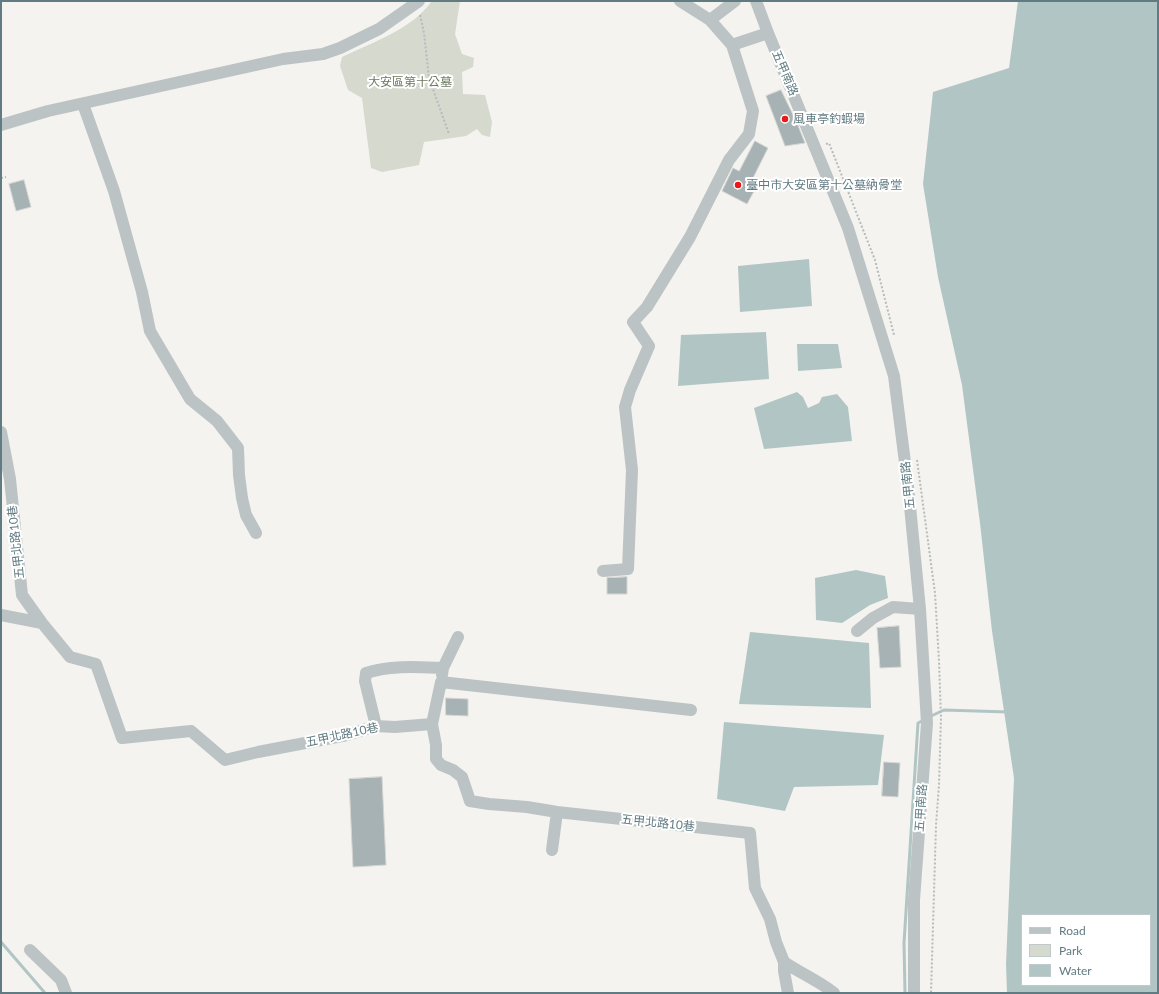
<!DOCTYPE html>
<html>
<head>
<meta charset="utf-8">
<style>
  body { margin:0 }
  #map { position:relative; width:1159px; height:994px; overflow:hidden; background:#f4f3ef; font-family:Lato,sans-serif }
  canvas { display:block }
  .frame { position:absolute; inset:0; border:2px solid #617b82; pointer-events:none }
  .legend { position:absolute; left:1021px; top:914px; width:130px; height:72px; box-sizing:border-box; background:#fff; border:1px solid #c0cacd; margin:0; padding:5px 7px; list-style:none; font-size:12px; color:#617b82 }
  .legend li { display:flex; align-items:center; gap:8px; height:20px }
  .legend b { width:20px; border:1px solid #c0cacd }
</style>
</head>
<body>
<div id="map">
<canvas width="1159" height="994"></canvas>
<div class="frame"></div>
<ul class="legend">
<li><b style="height:5px;background:#bcc3c5"></b>Road</li>
<li><b style="height:11px;background:#d5d9ce"></b>Park</li>
<li><b style="height:11px;background:#b1c5c5"></b>Water</li>
</ul>
</div>
<script>
const ctx = document.querySelector('canvas').getContext('2d');
ctx.lineJoin = 'round';
function paint(path, color) { ctx.fillStyle = color; ctx.fill(path, 'evenodd'); }
function stroke(path, color, width, dash) { ctx.strokeStyle = color; ctx.lineWidth = width; ctx.lineCap = dash ? 'butt' : 'round'; ctx.setLineDash(dash || []); ctx.stroke(path); }
function label(font, color, halo, rows, align = 'center') {
  ctx.font = font + ' Lato,"Noto Sans TC",sans-serif'; ctx.lineWidth = 4; ctx.setLineDash([]); ctx.textBaseline = 'middle'; ctx.strokeStyle = halo; ctx.fillStyle = color; for (const [text, x, y, turn = 0] of rows) {
    ctx.save(); ctx.translate(x, y); ctx.rotate((+turn || 0) * Math.PI / 180); ctx.textAlign = isNaN(turn) ? turn : align; if (halo) ctx.strokeText(text, 0, 0); ctx.fillText(text, 0, 0); ctx.restore();
  }
}
paint(new Path2D(`
  M 432,1 L 460,1 L 455,34 L 462,54 L 474,58 L 473,67 L 462,72 L 463,94 L 485,95 L 492,122 L 490,137 L 482,135 L 477,129 L 466,136 L 424,142 L 419,165 L 382,172 L 371,168 L 362,98 L 348,90 L 340,66 L 342,57 C 373,42 411,30 432,1 Z`), '#d5d9ce');
paint(new Path2D(`
  M 1018,1 L 1158,1 L 1158,993 L 1007,993 L 1006,964 L 1014,778 L 992,631 L 980,523 L 962,385 L 938,277 L 923,184 L 933,92 L 1009,68 ZM 1022,915 L 1150,915 L 1150,985 L 1022,985 Z
  M 809,259 L 812,306 L 740,312 L 738,266 Z
  M 766,332 L 769,379 L 678,386 L 681,335 Z
  M 797,344 L 838,344 L 842,368 L 798,371 Z
  M 797,392 L 803,397 L 808,408 L 819,403 L 822,397 L 837,394 L 848,407 L 852,441 L 764,449 L 754,408 Z
  M 856,570 L 885,576 L 888,598 L 870,605 L 842,623 L 816,620 L 815,578 Z
  M 750,632 L 869,643 L 871,708 L 739,704 Z
  M 724,722 L 884,735 L 878,785 L 794,787 L 785,811 L 717,799 Z`), '#b1c5c5');
stroke(new Path2D(`
  M 929,717 L 944,710 L 1008,712
  M 1,942 L 45,993
  M 905,993 L 904,943 L 918,723 L 924,720`), '#b1c5c5', 3);
const building = new Path2D(`
  M 781,90 L 797,123 L 805,143 L 785,146 L 766,96 Z
  M 755,141 L 768,148 L 753,178 L 759,182 L 747,204 L 722,191 L 733,168 L 739,171 Z
  M 24,180 L 31,207 L 16,211 L 9,184 Z
  M 627,577 L 627,594 L 607,594 L 607,578 Z
  M 899,626 L 901,667 L 880,668 L 877,628 Z
  M 446,698 L 468,699 L 468,716 L 446,715 Z
  M 884,762 L 900,763 L 898,797 L 882,796 Z
  M 382,777 L 386,865 L 353,867 L 349,779 Z`);
paint(building, '#a7b2b4');
stroke(building, '#d5d4d2', 1);
stroke(new Path2D(`
  M 420,15 L 424,33 L 429,78 L 449,134
  M 826,144 L 829,143 L 875,260 L 894,335
  M 1,178 L 6,177
  M 917,460 L 935,593 L 939,661 L 941,718 L 939,785 L 936,825 L 931,993`), '#b6bbbc', 2, [2, 2]);
stroke(new Path2D(`
  M 756,1 L 768,33 L 848,228 L 894,376 L 908,486 L 920,609 L 927,723 L 914,900 L 914,993
  M 710,20 L 735,1
  M 732,45 L 768,33
  M 83,104 L 114,191 L 142,292 L 150,331 L 190,399 L 217,421 L 238,448 L 239,475 L 242,498 L 246,515 L 256,533
  M 1,125 L 48,111 L 283,59 L 323,54 L 340,48 L 379,29 L 419,1
  M 1,432 L 10,479 L 22,595 L 42,623 L 70,657 L 96,664 L 122,738 L 191,731 L 225,760 L 258,752 L 347,735 L 376,726 L 395,727 L 432,724
  M 603,571 L 628,569 L 632,470 L 625,407 L 630,390 L 649,346 L 633,322 L 647,307 L 690,237 L 729,160 L 749,134 L 753,111 L 732,45 L 710,20 L 680,1
  M 1,615 L 42,623
  M 857,631 L 873,618 L 893,607 L 920,609
  M 442,675 L 443,668 L 458,637
  M 691,710 L 441,682 L 432,724 L 436,745 L 436,759 L 441,765 L 453,770 L 462,777 L 470,801 L 489,804 L 527,807 L 557,812 L 750,833 L 755,888 L 770,919 L 776,942 L 784,962 L 784,971 L 788,993
  M 376,726 L 365,681 L 366,673 C 391,665 417,667 443,668
  M 552,850 L 557,812
  M 30,950 L 61,980 L 66,993
  M 784,962 C 800,973 819,981 834,993`), '#bcc3c5', 12);
for (const [x, y, r, color] of [
  [785,119,4,"#ec1717"],
  [738,185,4,"#ec1717"]
]) { const dot = new Path2D(); dot.arc(x, y, r, 0, 2 * Math.PI); ctx.fillStyle = color; ctx.fill(dot); stroke(dot, '#fff', 1.5); }
label('12px', '#617b82', '#fff', [
  ["五甲南路",785,73,67],
  ["五甲南路",908,485,-96],
  ["五甲北路10巷",16,542,-96],
  ["五甲北路10巷",342,735,-12],
  ["五甲南路",921,808,-86],
  ["五甲北路10巷",658,823,6]
]);
label('12px', '#6b7960', '#fff', [
  ["大安區第十公墓",410,82]
]);
label('12px', '#617b82', '#fff', [
  ["風車亭釣蝦場",793,119],
  ["臺中市大安區第十公墓納骨堂",746,185]
], 'left');
</script>
</body>
</html>
